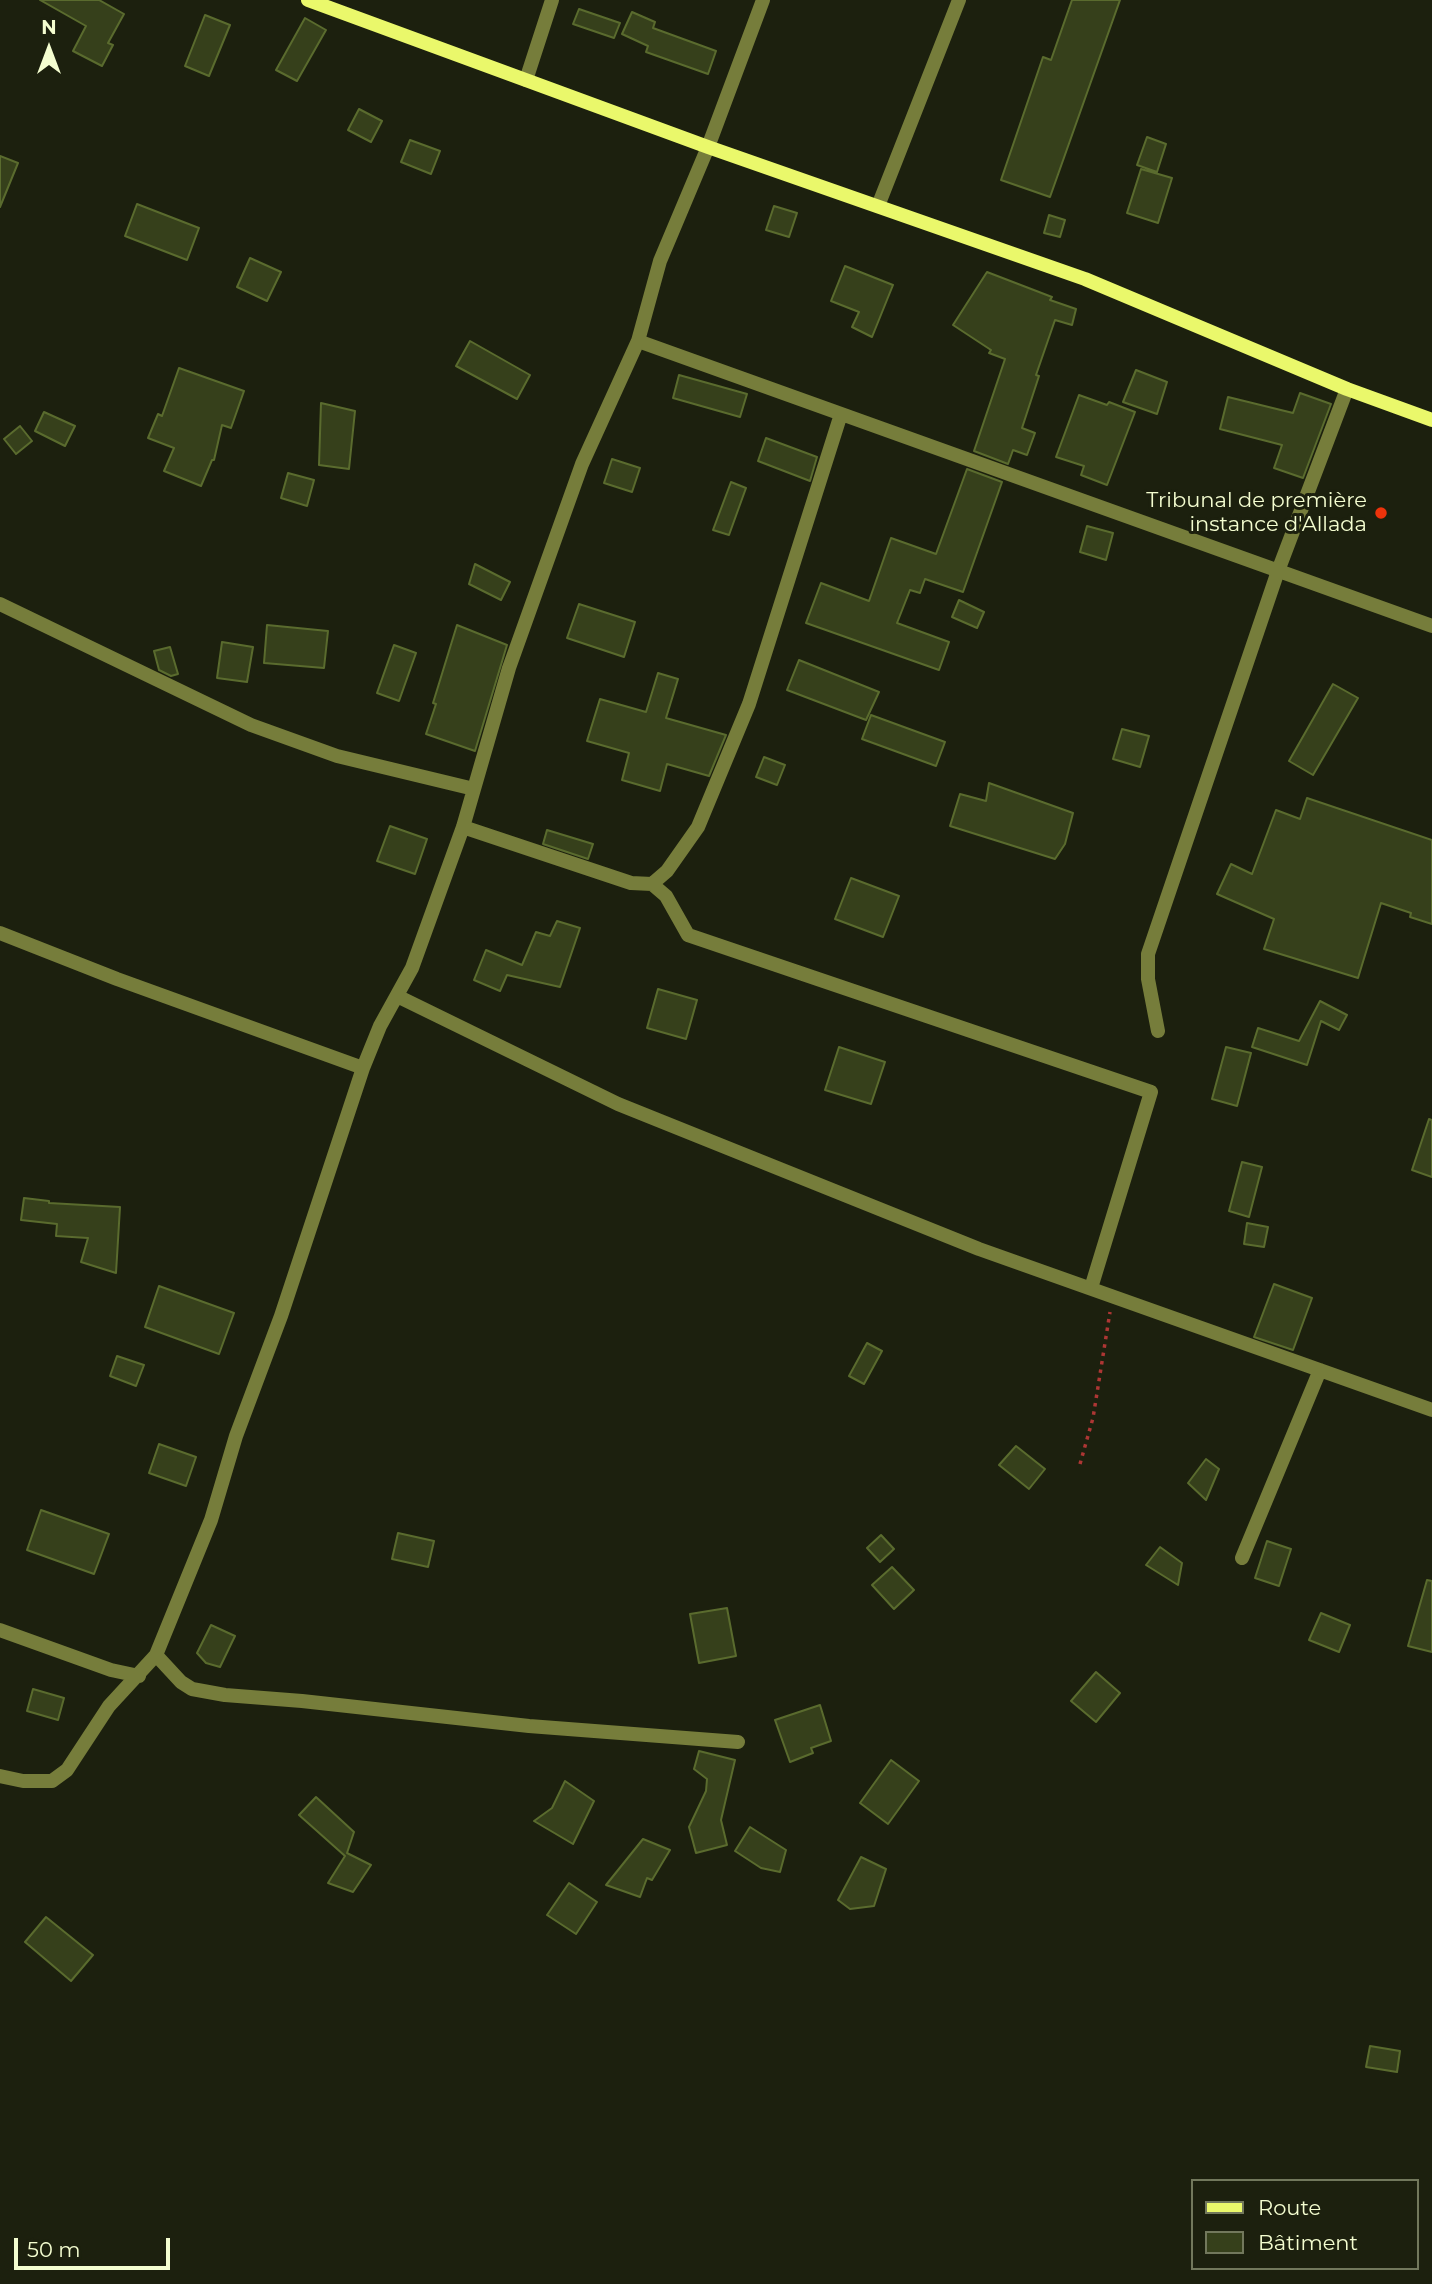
<!DOCTYPE html>
<html>
<head>
<meta charset="utf-8">
<style>
  body { margin:0 }
  #map { position:relative; width:1432px; height:2284px; overflow:hidden; background:#1c200e; font-family:Montserrat,sans-serif }
  canvas { display:block }
  .legend { position:absolute; left:1191px; top:2179px; width:228px; height:91px; box-sizing:border-box; background:#1c200e; border:2px solid #72785c; margin:0; padding:9px 12px; list-style:none; font-size:21px; color:#f4fdd0 }
  .legend li { display:flex; align-items:center; gap:14px; height:35px }
  .legend b { width:35px; border:2px solid #72785c }
  .north { position:absolute; left:14px; top:14px; width:70px; height:70px; -webkit-text-stroke:5px #1c200e; paint-order:stroke; rotate:0deg; font-size:19px; font-weight:700; line-height:28px; text-align:center; color:#f4fdd0 }
  .north::after { content:''; display:block; margin:auto; width:24px; height:32px; background:#f4fdd0; clip-path:polygon(50% 0,100% 100%,50% 72%,0 100%) }
  .scale { position:absolute; left:14px; top:2238px; width:156px; height:32px; box-sizing:border-box; border:4px solid #f4fdd0; border-top:0; padding-left:9px; font-size:21px; line-height:24px; white-space:nowrap; color:#f4fdd0; -webkit-text-stroke:5px #1c200e; paint-order:stroke }
</style>
</head>
<body>
<div id="map">
<canvas width="1432" height="2284"></canvas>
<ul class="legend">
<li><b style="height:9px;background:#eaf86b"></b>Route</li>
<li><b style="height:19px;background:#36401b"></b>Bâtiment</li>
</ul>
<div class="north">N</div>
<div class="scale">50 m</div>
</div>
<script>
const ctx = document.querySelector('canvas').getContext('2d');
ctx.lineJoin = 'round';
function paint(path, color) { ctx.fillStyle = color; ctx.fill(path, 'evenodd'); }
function stroke(path, color, width, dash) { ctx.strokeStyle = color; ctx.lineWidth = width; ctx.lineCap = dash ? 'butt' : 'round'; ctx.setLineDash(dash || []); ctx.stroke(path); }
function label(font, color, halo, rows, align = 'center') {
  ctx.font = font + ' Montserrat,sans-serif'; ctx.lineWidth = 6; ctx.setLineDash([]); ctx.textBaseline = 'middle'; ctx.strokeStyle = halo; ctx.fillStyle = color; for (const [text, x, y, turn = 0] of rows) {
    ctx.save(); ctx.translate(x, y); ctx.rotate((+turn || 0) * Math.PI / 180); ctx.textAlign = isNaN(turn) ? turn : align; if (halo) ctx.strokeText(text, 0, 0); ctx.fillText(text, 0, 0); ctx.restore();
  }
}
const building = new Path2D(`
  M 40,0 L 99,0 L 124,14 L 108,43 L 113,45 L 102,66 L 73,51 L 86,26 Z
  M 1072,0 L 1120,0 L 1050,197 L 1001,180 L 1043,57 L 1051,60 Z
  M 579,9 L 620,23 L 614,38 L 573,24 Z
  M 632,12 L 655,22 L 653,28 L 716,51 L 708,74 L 646,52 L 648,46 L 622,34 Z
  M 205,15 L 230,25 L 209,76 L 185,66 Z
  M 305,18 L 326,30 L 297,81 L 276,70 Z
  M 359,109 L 382,121 L 371,142 L 348,130 Z
  M 1147,137 L 1166,144 L 1157,172 L 1137,165 Z
  M 410,140 L 440,151 L 431,174 L 401,162 Z
  M 0,156 L 18,163 L 0,207 Z
  M 1141,169 L 1172,178 L 1158,223 L 1127,213 Z
  M 137,204 L 199,228 L 187,260 L 125,236 Z
  M 774,206 L 797,213 L 789,237 L 766,230 Z
  M 1049,215 L 1065,220 L 1060,237 L 1044,233 Z
  M 250,258 L 281,272 L 267,301 L 237,287 Z
  M 845,266 L 893,285 L 872,337 L 852,327 L 859,312 L 831,301 Z
  M 987,272 L 1052,297 L 1050,300 L 1076,309 L 1072,325 L 1055,320 L 1036,375 L 1039,376 L 1022,428 L 1035,433 L 1027,455 L 1013,450 L 1008,464 L 974,451 L 1005,359 L 989,353 L 991,350 L 953,325 Z
  M 470,341 L 530,375 L 517,399 L 456,366 Z
  M 179,368 L 244,391 L 231,428 L 222,425 L 214,460 L 212,460 L 201,486 L 164,471 L 174,448 L 148,438 L 158,414 L 162,416 Z
  M 1136,370 L 1167,382 L 1157,414 L 1123,402 Z
  M 679,375 L 747,394 L 740,417 L 673,398 Z
  M 1300,393 L 1331,404 L 1303,478 L 1274,468 L 1282,445 L 1220,429 L 1228,397 L 1293,413 Z
  M 1079,395 L 1107,405 L 1109,402 L 1135,412 L 1107,485 L 1081,475 L 1084,466 L 1056,457 Z
  M 321,403 L 355,411 L 349,469 L 319,465 Z
  M 44,412 L 75,426 L 65,446 L 35,431 Z
  M 20,426 L 32,441 L 16,454 L 4,439 Z
  M 766,438 L 817,457 L 810,481 L 758,461 Z
  M 612,459 L 640,468 L 632,492 L 604,483 Z
  M 967,469 L 1002,482 L 963,592 L 925,579 L 920,593 L 910,590 L 897,623 L 949,642 L 939,670 L 806,623 L 821,583 L 869,601 L 891,538 L 936,554 Z
  M 288,473 L 314,480 L 307,506 L 281,498 Z
  M 731,482 L 746,488 L 729,535 L 713,530 Z
  M 1087,526 L 1113,533 L 1106,560 L 1080,552 Z
  M 475,564 L 510,582 L 501,600 L 469,584 Z
  M 959,600 L 984,612 L 977,628 L 952,617 Z
  M 579,604 L 635,622 L 624,657 L 567,638 Z
  M 267,625 L 328,631 L 324,668 L 264,663 Z
  M 457,625 L 507,645 L 475,751 L 426,734 L 436,704 L 433,703 Z
  M 222,642 L 253,647 L 247,682 L 217,678 Z
  M 394,645 L 416,653 L 399,701 L 377,693 Z
  M 170,647 L 178,674 L 171,676 L 159,670 L 154,651 Z
  M 799,660 L 879,692 L 866,720 L 787,690 Z
  M 658,673 L 678,679 L 666,718 L 726,735 L 709,776 L 667,764 L 660,791 L 622,780 L 629,753 L 587,741 L 600,699 L 646,712 Z
  M 1333,684 L 1358,698 L 1313,775 L 1289,761 Z
  M 871,715 L 945,742 L 936,766 L 862,739 Z
  M 1122,729 L 1149,736 L 1140,767 L 1113,759 Z
  M 764,757 L 785,765 L 777,785 L 756,777 Z
  M 989,783 L 1073,813 L 1065,844 L 1055,859 L 950,826 L 960,794 L 986,801 Z
  M 1307,798 L 1432,840 L 1432,924 L 1410,917 L 1411,913 L 1381,903 L 1358,978 L 1264,949 L 1274,919 L 1217,894 L 1231,864 L 1252,874 L 1276,810 L 1300,819 Z
  M 390,826 L 427,839 L 415,874 L 377,861 Z
  M 547,830 L 593,844 L 588,859 L 543,844 Z
  M 851,878 L 899,896 L 883,937 L 835,919 Z
  M 557,921 L 580,928 L 560,987 L 507,975 L 500,991 L 474,980 L 486,950 L 522,965 L 536,932 L 550,936 Z
  M 658,989 L 697,1000 L 686,1039 L 647,1028 Z
  M 1320,1001 L 1347,1015 L 1339,1030 L 1321,1021 L 1307,1065 L 1252,1047 L 1258,1028 L 1299,1041 Z
  M 839,1047 L 885,1062 L 871,1104 L 825,1090 Z
  M 1226,1047 L 1251,1053 L 1237,1106 L 1212,1099 Z
  M 1429,1119 L 1432,1120 L 1432,1177 L 1412,1170 Z
  M 1242,1162 L 1262,1167 L 1249,1217 L 1229,1211 Z
  M 24,1198 L 49,1201 L 49,1203 L 120,1207 L 116,1273 L 81,1262 L 88,1238 L 56,1236 L 57,1224 L 21,1220 Z
  M 1247,1223 L 1268,1227 L 1264,1247 L 1244,1244 Z
  M 1274,1284 L 1312,1298 L 1293,1350 L 1254,1337 Z
  M 159,1286 L 234,1313 L 219,1354 L 145,1327 Z
  M 867,1343 L 882,1351 L 864,1384 L 849,1376 Z
  M 117,1356 L 144,1365 L 136,1386 L 110,1376 Z
  M 159,1444 L 196,1457 L 186,1486 L 149,1473 Z
  M 1016,1446 L 1045,1469 L 1029,1489 L 999,1465 Z
  M 1206,1459 L 1219,1469 L 1206,1500 L 1188,1483 Z
  M 41,1510 L 109,1534 L 94,1574 L 27,1550 Z
  M 398,1533 L 434,1541 L 428,1567 L 392,1559 Z
  M 881,1535 L 894,1549 L 880,1562 L 867,1548 Z
  M 1267,1541 L 1291,1549 L 1279,1586 L 1255,1578 Z
  M 1160,1547 L 1182,1563 L 1178,1585 L 1146,1565 Z
  M 892,1567 L 914,1590 L 894,1609 L 872,1585 Z
  M 1427,1580 L 1432,1581 L 1432,1652 L 1408,1646 Z
  M 727,1608 L 736,1656 L 699,1663 L 690,1614 Z
  M 1321,1613 L 1350,1625 L 1339,1652 L 1309,1640 Z
  M 211,1625 L 235,1636 L 220,1667 L 206,1663 L 197,1653 Z
  M 1096,1672 L 1120,1693 L 1096,1722 L 1071,1701 Z
  M 33,1689 L 64,1698 L 58,1720 L 27,1711 Z
  M 820,1705 L 831,1741 L 811,1748 L 813,1753 L 790,1762 L 775,1720 Z
  M 699,1751 L 735,1760 L 721,1820 L 727,1845 L 696,1853 L 689,1827 L 706,1791 L 707,1779 L 694,1769 Z
  M 891,1760 L 919,1781 L 888,1824 L 860,1803 Z
  M 565,1781 L 594,1801 L 573,1844 L 534,1821 L 552,1808 Z
  M 316,1797 L 354,1832 L 347,1853 L 371,1865 L 353,1892 L 328,1883 L 345,1856 L 299,1815 Z
  M 750,1827 L 786,1850 L 780,1872 L 761,1868 L 735,1851 Z
  M 643,1839 L 670,1850 L 652,1880 L 647,1878 L 640,1897 L 606,1885 Z
  M 861,1857 L 886,1869 L 874,1906 L 850,1909 L 838,1900 Z
  M 569,1883 L 597,1902 L 576,1934 L 547,1915 Z
  M 46,1917 L 93,1955 L 71,1981 L 25,1942 Z
  M 1370,2046 L 1400,2051 L 1397,2072 L 1366,2067 Z`);
paint(building, '#36401b');
stroke(building, '#5a6b2e', 2);
stroke(new Path2D(`
  M 1080,1464 L 1093,1418 L 1110,1312`), '#ad3634', 3.5, [3.5, 5]);
stroke(new Path2D(`
  M 526,80 L 552,0
  M 878,206 L 959,0
  M 638,341 L 1432,626
  M 0,604 L 251,725 L 337,756 L 474,789
  M 463,827 L 631,883 L 652,884 L 667,871 L 698,827 L 749,704 L 841,414
  M 652,884 L 666,896 L 688,935 L 1151,1092 L 1091,1288
  M 0,933 L 117,979 L 363,1068
  M 397,996 L 618,1104 L 979,1249 L 1432,1410
  M 1158,1031 L 1148,979 L 1148,954 L 1278,571 L 1347,389
  M 1242,1558 L 1320,1370
  M 0,1630 L 111,1670 L 139,1676
  M 156,1655 L 181,1682 L 192,1689 L 225,1695 L 302,1701 L 529,1726 L 738,1742
  M 0,1776 L 23,1781 L 52,1781 L 67,1770 L 109,1706 L 156,1655 L 211,1520 L 236,1436 L 281,1316 L 363,1068 L 380,1026 L 412,968 L 463,827 L 509,668 L 582,464 L 638,341 L 660,261 L 708,147 L 763,0`), '#767d3b', 14);
stroke(new Path2D(`
  M 308,0 L 708,147 L 1085,279 L 1347,389 L 1432,420`), '#eaf86b', 14);
for (const [x, y, r, color] of [
  [1381,513,7,"#ed330b"]
]) { const dot = new Path2D(); dot.arc(x, y, r, 0, 2 * Math.PI); ctx.fillStyle = color; ctx.fill(dot); stroke(dot, '#1c200e', 2.5); }
label('21px', '#f4fdd0', '#1c200e', [
  ["Tribunal de première",1367,501],
  ["instance d'Allada",1367,525]
], 'right');
</script>
</body>
</html>
